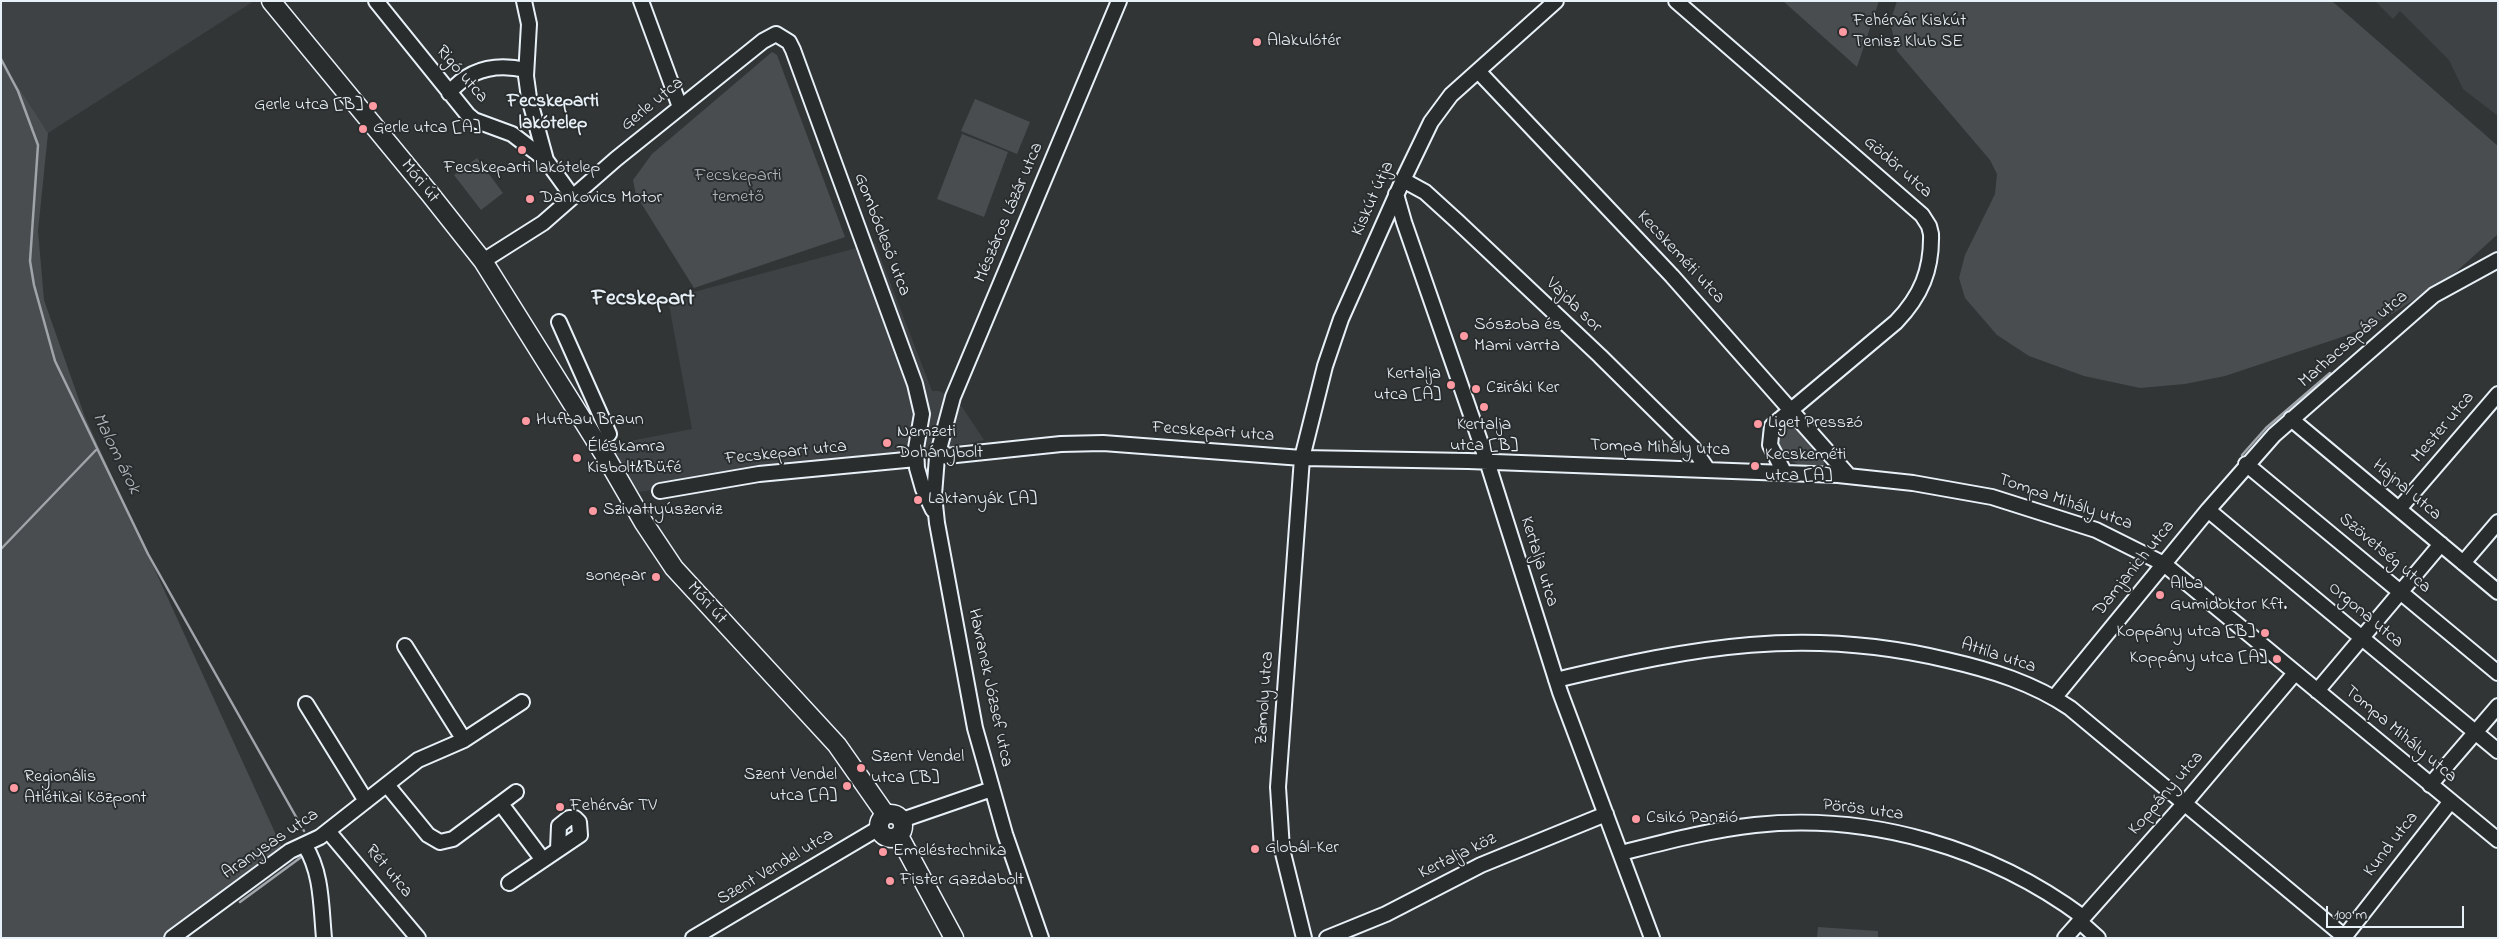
<!DOCTYPE html>
<html>
<head>
<meta charset="utf-8">
<style>
  body { margin:0 }
  #map { position:relative; width:2499px; height:939px; overflow:hidden; background:#323536; font-family:"Indie Flower",sans-serif }
  canvas { display:block }
  .frame { position:absolute; inset:0; border:2px solid #e8f1f8; pointer-events:none }
  .scale { position:absolute; left:2326px; top:906px; width:138px; height:22px; box-sizing:border-box; border:2px solid #e8f1f8; border-top:0; padding-left:6px; font-size:15px; line-height:18px; white-space:nowrap; color:#e8f1f8; -webkit-text-stroke:4px #2a2d2e; paint-order:stroke }
</style>
</head>
<body>
<div id="map">
<canvas width="2499" height="939"></canvas>
<div class="frame"></div>
<div class="scale">100 m</div>
</div>
<script>
const ctx = document.querySelector('canvas').getContext('2d');
ctx.lineJoin = 'round';
function paint(path, color) { ctx.fillStyle = color; ctx.fill(path, 'evenodd'); }
function stroke(path, color, width, dash) { ctx.strokeStyle = color; ctx.lineWidth = width; ctx.lineCap = dash ? 'butt' : 'round'; ctx.setLineDash(dash || []); ctx.stroke(path); }
function label(font, color, halo, rows, align = 'center') {
  ctx.font = font + ' "Indie Flower",sans-serif'; ctx.lineWidth = 4; ctx.setLineDash([]); ctx.textBaseline = 'middle'; ctx.strokeStyle = halo; ctx.fillStyle = color; for (const [text, x, y, turn = 0] of rows) {
    ctx.save(); ctx.translate(x, y); ctx.rotate((+turn || 0) * Math.PI / 180); ctx.textAlign = isNaN(turn) ? turn : align; if (halo) ctx.strokeText(text, 0, 0); ctx.fillText(text, 0, 0); ctx.restore();
  }
}
paint(new Path2D(`
  M 1,1 L 254,1 L 48,133 L 1,60 Z
  M 2375,1 L 2498,1 L 2498,116 L 2463,89 L 2449,60 L 2400,11 L 2393,19 Z
  M 875,243 L 932,391 L 940,391 L 962,407 L 984,440 L 909,456 L 638,492 L 610,445 L 692,429 L 668,299 Z`), '#3f4244');
paint(new Path2D(`
  M 1783,1 L 1879,1 L 1857,67 Z
  M 1897,1 L 2332,1 L 2498,146 L 2498,234 L 2456,272 L 2389,316 L 2345,336 L 2225,376 L 2185,384 L 2140,388 L 2084,376 L 2029,356 L 1997,335 L 1965,298 L 1959,278 L 1965,255 L 1995,194 L 1997,174 L 1990,160 L 1897,51 L 1890,22 Z
  M 772,52 L 777,55 L 845,237 L 694,288 L 636,195 L 633,180 L 652,154 Z
  M 1,60 L 48,133 L 38,231 L 44,300 L 85,417 L 283,850 L 164,933 L 166,938 L 1,938 Z
  M 975,99 L 1030,122 L 1017,154 L 961,131 Z
  M 962,134 L 1008,152 L 984,217 L 937,199 Z
  M 477,158 L 503,193 L 481,210 L 454,175 Z
  M 1791,426 L 1796,427 L 1824,460 L 1824,464 C 1804,474 1783,459 1778,440 L 1784,430 Z
  M 1818,927 L 1878,931 L 1878,938 L 1817,938 Z`), '#494d4f');
stroke(new Path2D(`
  M 1,59 L 18,91 L 38,145 L 30,261 L 34,285 L 55,361 L 148,554 L 304,831
  M 2242,455 L 2266,428 L 2330,373
  M 1,549 L 96,450
  M 314,848 L 320,863
  M 323,871 L 326,887
  M 240,902 L 304,855
  M 329,920 L 331,938`), '#9fa5aa', 2.5);
const minor = new Path2D(`
  M 376,1 L 468,115 L 474,120 L 512,134 L 546,160 L 572,196
  M 524,1 L 529,24 L 526,76 L 529,98 L 546,160
  M 641,1 L 680,107
  M 1676,1 L 1922,215 L 1929,226 L 1931,234 C 1932,270 1921,296 1896,322 L 1772,426 L 1770,445 L 1784,472
  M 1478,71 L 1672,276 L 1849,476
  M 449,93 C 469,69 496,63 526,70
  M 1403,180 L 1425,192 L 1458,222 L 1600,356 L 1693,448 L 1708,470
  M 1396,194 L 1404,222 L 1487,461 L 1560,692 L 1652,938
  M 483,261 L 543,223 L 616,159 L 763,41 L 776,34 L 789,42 L 793,50 L 915,384 L 922,414 L 916,448 L 917,468 L 923,489 L 933,510
  M 559,322 L 609,434
  M 2291,419 L 2498,592
  M 937,457 L 1061,444 L 1103,443 L 1302,458 L 1468,461 L 1838,475 L 1913,483 L 1992,497 L 2096,530 L 2164,564 L 2498,840
  M 2246,464 L 2498,673
  M 660,491 L 759,474 L 916,459
  M 2399,509 L 2498,394
  M 2208,510 L 2498,751
  M 2463,563 L 2498,522
  M 405,646 L 464,740
  M 1556,680 C 1695,647 1805,626 1947,660 C 1991,670 2033,683 2070,708 L 2346,938
  M 2317,691 L 2441,544
  M 2054,698 L 2208,510 L 2274,435 L 2434,295 L 2498,260
  M 306,704 L 366,801
  M 387,785 L 428,835 L 440,842 L 453,839 L 516,792
  M 2430,785 L 2498,706
  M 501,804 L 543,860
  M 902,820 L 992,789
  M 328,831 L 418,938
  M 305,846 C 322,872 321,907 324,938
  M 1621,853 C 1665,842 1710,830 1755,825 C 1871,813 1990,848 2083,917
  M 509,883 C 533,867 556,851 580,835 L 579,822 L 575,818 L 569,818 L 559,826 L 558,849
  M 2079,921 L 2098,938
  M 2345,936 L 2451,801
  M 172,938 L 290,851 L 320,837 L 418,760 L 464,740 L 522,702
  M 693,938 L 879,828
  M 1041,938 L 1005,834 L 975,728 L 937,523 L 934,495 L 937,457 L 953,397 L 1119,1
  M 1304,938 L 1282,849 L 1278,787 L 1302,458 L 1325,366 L 1341,319 L 1403,180 L 1431,122 L 1451,95 L 1556,1
  M 1327,938 L 1386,914 L 1481,865 L 1606,814
  M 2065,938 L 2184,804 L 2295,673`);
const major = new Path2D(`
  M 271,1 L 430,194 L 483,261 L 607,459 L 644,523 L 674,568 L 837,745 L 886,815
  M879 826a12 12 0 1 1 24 0a12 12 0 1 1-24 0Z
  M 899,836 L 954,938`);
stroke(minor, '#e8f1f8', 18);
stroke(major, '#e8f1f8', 21);
stroke(minor, '#2a2d2e', 14);
stroke(major, '#2a2d2e', 18);
for (const [x, y, r, color] of [
  [1843,32,5,"#ff9aa2"],
  [1257,42,5,"#ff9aa2"],
  [373,106,5,"#ff9aa2"],
  [363,129,5,"#ff9aa2"],
  [522,150,5,"#ff9aa2"],
  [530,199,5,"#ff9aa2"],
  [1464,336,5,"#ff9aa2"],
  [1451,385,5,"#ff9aa2"],
  [1476,389,5,"#ff9aa2"],
  [1484,407,5,"#ff9aa2"],
  [526,421,5,"#ff9aa2"],
  [1758,424,5,"#ff9aa2"],
  [887,443,5,"#ff9aa2"],
  [577,458,5,"#ff9aa2"],
  [1755,466,5,"#ff9aa2"],
  [918,500,5,"#ff9aa2"],
  [593,511,5,"#ff9aa2"],
  [656,577,5,"#ff9aa2"],
  [2160,595,5,"#ff9aa2"],
  [2265,633,5,"#ff9aa2"],
  [2277,659,5,"#ff9aa2"],
  [861,768,5,"#ff9aa2"],
  [847,786,5,"#ff9aa2"],
  [14,788,5,"#ff9aa2"],
  [560,807,5,"#ff9aa2"],
  [1636,819,5,"#ff9aa2"],
  [1255,849,5,"#ff9aa2"],
  [883,852,5,"#ff9aa2"],
  [890,881,5,"#ff9aa2"]
]) { const dot = new Path2D(); dot.arc(x, y, r, 0, 2 * Math.PI); ctx.fillStyle = color; ctx.fill(dot); stroke(dot, '#2a2d2e', 2); }
label('18px', '#e8f1f8', '#2a2d2e', [
  ["Fehérvár Kiskút",1853,22],
  ["Tenisz Klub SE",1853,43],
  ["Alakulótér",1267,42],
  ["Gerle utca [B]",363,106,"right"],
  ["Gerle utca [A]",373,129],
  ["Fecskeparti lakótelep",522,169,"center"],
  ["Dankovics Motor",540,199],
  ["Sószoba és",1474,326],
  ["Mami varrta",1474,347],
  ["Kertalja",1441,375,"right"],
  ["utca [A]",1441,396,"right"],
  ["Cziráki Ker",1486,389],
  ["Hufbau Braun",536,421],
  ["Liget Presszó",1768,424],
  ["Kertalja",1484,426,"center"],
  ["utca [B]",1484,447,"center"],
  ["Nemzeti",897,433],
  ["Dohánybolt",897,454],
  ["Éléskamra",587,448],
  ["Kisbolt&Büfé",587,469],
  ["Kecskeméti",1765,456],
  ["utca [A]",1765,477],
  ["Laktanyák [A]",928,500],
  ["Szivattyúszerviz",603,511],
  ["sonepar",646,577,"right"],
  ["Alba",2170,585],
  ["Gumidoktor Kft.",2170,606],
  ["Koppány utca [B]",2255,633,"right"],
  ["Koppány utca [A]",2267,659,"right"],
  ["Szent Vendel",871,758],
  ["utca [B]",871,779],
  ["Szent Vendel",837,776,"right"],
  ["utca [A]",837,797,"right"],
  ["Regionális",24,778],
  ["Atlétikai Központ",24,799],
  ["Fehérvár TV",570,807],
  ["Csikó Panzió",1646,819],
  ["Globál-Ker",1265,849],
  ["Emeléstechnika",893,852],
  ["Fister Gazdabolt",900,881]
], 'left');
label('18px', '#e8f1f8', '#2a2d2e', [
  ["Rigó utca",461,75,49],
  ["Gerle utca",653,105,-39],
  ["Gödör utca",1897,168,41],
  ["Móri út",419,182,51],
  ["Kiskút útja",1374,199,-66],
  ["Mészáros Lázár utca",1010,213,-67],
  ["Gombócleső utca",881,235,69],
  ["Kecskeméti utca",1680,258,47],
  ["Vajda sor",1573,306,44],
  ["Marhacsapás utca",2354,340,-41],
  ["Mester utca",2444,428,-50],
  ["Fecskepart utca",1213,433,4],
  ["Tompa Mihály utca",1660,449,2],
  ["Fecskepart utca",786,454,-6],
  ["Hajnal utca",2406,491,40],
  ["Tompa Mihály utca",2065,503,19],
  ["Szövetség utca",2384,554,40],
  ["Kertalja utca",1538,562,73],
  ["Damjanich utca",2135,569,-51],
  ["Móri út",706,604,48],
  ["Orgona utca",2365,616,40],
  ["Attila utca",1998,657,18],
  ["Havranek József utca",989,688,78],
  ["Zámoly utca",1266,698,-86],
  ["Tompa Mihály utca",2400,735,40],
  ["Koppány utca",2167,794,-49],
  ["Pörös utca",1863,811,7],
  ["Aranysas utca",271,845,-34],
  ["Kund utca",2392,845,-52],
  ["Kertalja köz",1458,857,-26],
  ["Szent Vendel utca",776,868,-31],
  ["Rét utca",388,872,50]
]);
label('18px', '#b0b8bd', '#2a2d2e', [
  ["Fecskeparti",738,177],
  ["temető",738,198]
]);
label('bold 19px', '#e8f1f8', '#2a2d2e', [
  ["Fecskeparti",553,103],
  ["lakótelep",553,125]
]);
label('italic 19px', '#b1b8be', '#2a2d2e', [
  ["Malom árok",115,454,64]
]);
label('bold 22px', '#e8f1f8', '#2a2d2e', [
  ["Fecskepart",643,300]
]);
</script>
</body>
</html>
